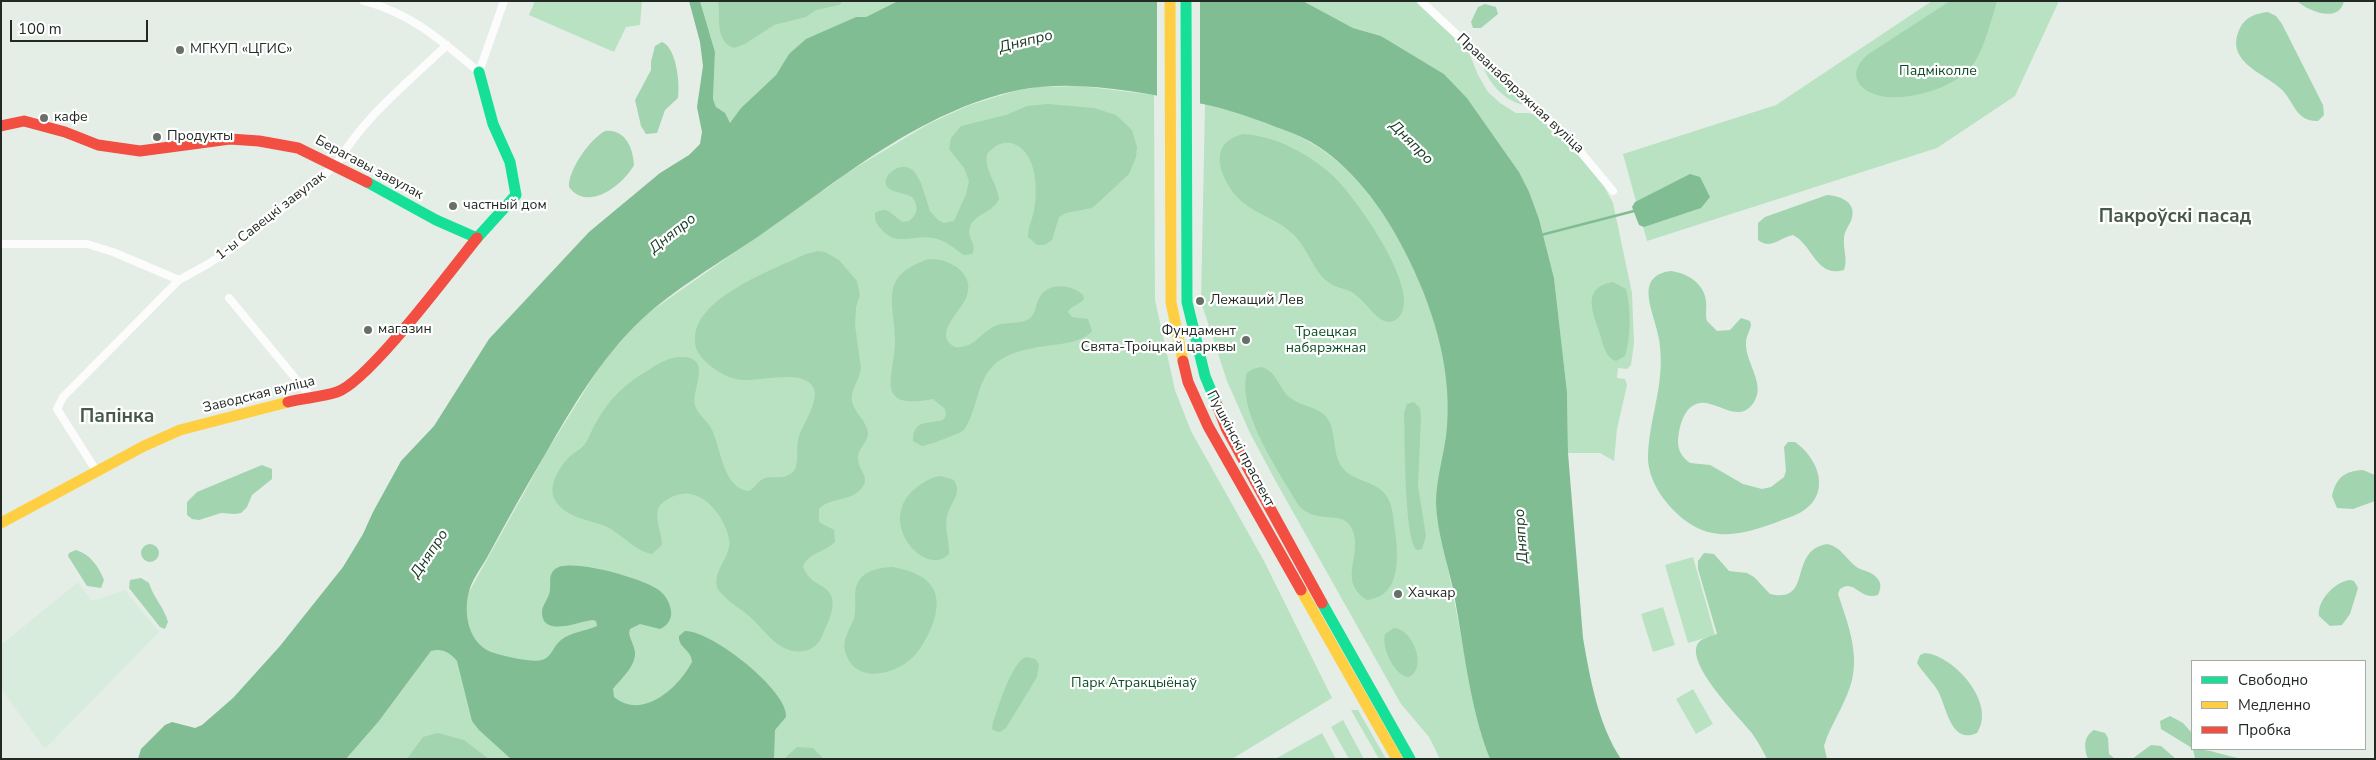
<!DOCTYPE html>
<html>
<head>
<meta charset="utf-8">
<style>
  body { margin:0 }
  #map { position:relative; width:2376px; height:760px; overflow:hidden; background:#e4eee6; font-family:"Nunito Sans",sans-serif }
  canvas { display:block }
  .frame { position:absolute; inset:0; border:2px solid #232a24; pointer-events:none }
  .legend { position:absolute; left:2191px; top:660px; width:175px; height:90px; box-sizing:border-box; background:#fff; border:1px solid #a7aaa7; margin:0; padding:6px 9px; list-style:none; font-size:15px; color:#232a24 }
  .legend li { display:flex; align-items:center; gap:10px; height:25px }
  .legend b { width:25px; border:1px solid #a7aaa7 }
  .scale { position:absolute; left:10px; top:20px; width:138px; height:22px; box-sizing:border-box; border:2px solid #232a24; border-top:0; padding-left:6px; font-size:15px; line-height:18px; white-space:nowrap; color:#232a24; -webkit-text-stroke:4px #fff; paint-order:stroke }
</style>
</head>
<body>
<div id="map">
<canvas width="2376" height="760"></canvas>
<div class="frame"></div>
<ul class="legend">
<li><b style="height:6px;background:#16e098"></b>Свободно</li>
<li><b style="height:6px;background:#ffcf43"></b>Медленно</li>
<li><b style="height:6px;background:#f24e42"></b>Пробка</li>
</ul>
<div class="scale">100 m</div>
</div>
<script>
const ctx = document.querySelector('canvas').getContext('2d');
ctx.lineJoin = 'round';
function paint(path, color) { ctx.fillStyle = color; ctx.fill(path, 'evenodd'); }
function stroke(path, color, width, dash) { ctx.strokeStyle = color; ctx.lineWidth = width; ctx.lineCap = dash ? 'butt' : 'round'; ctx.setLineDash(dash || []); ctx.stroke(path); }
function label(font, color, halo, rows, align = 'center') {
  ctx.font = font + ' "Nunito Sans",sans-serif'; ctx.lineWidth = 4.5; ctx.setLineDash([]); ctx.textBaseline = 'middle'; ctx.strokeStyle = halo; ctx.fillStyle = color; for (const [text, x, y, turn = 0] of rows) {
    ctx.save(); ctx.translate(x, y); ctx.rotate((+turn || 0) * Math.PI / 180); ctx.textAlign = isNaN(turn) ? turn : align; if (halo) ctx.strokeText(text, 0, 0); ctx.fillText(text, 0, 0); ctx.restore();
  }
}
paint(new Path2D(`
  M 78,582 L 92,601 L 125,590 L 159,632 L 45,749 L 1,689 L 1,645 Z`), '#d8ecdd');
paint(new Path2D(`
  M 535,1 L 642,1 L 640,25 L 626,27 L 614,52 L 529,15 Z
  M 700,1 L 898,1 L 866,17 L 856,17 L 836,26 L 789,54 L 776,75 L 741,108 L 730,124 L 716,107 L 713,99 L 715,52 Z
  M 1303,1 L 1415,1 L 1468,50 L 1478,75 L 1488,92 L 1500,103 L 1516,113 L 1529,113 L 1540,117 L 1584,159 L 1604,186 L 1613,203 L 1632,293 L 1634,343 L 1631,365 L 1627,369 L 1618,368 L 1617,378 L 1625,379 L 1627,385 L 1617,429 L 1614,461 L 1600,453 L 1568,453 L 1567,392 L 1554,278 L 1539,219 L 1519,172 L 1467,98 L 1444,74 L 1381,36 L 1353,28 Z
  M 1932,1 L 2059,1 L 2015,96 L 1937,148 L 1647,241 L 1623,154 L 1776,105 Z
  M 1485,64 L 1527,102 L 1526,105 C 1506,103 1489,84 1483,66 Z
  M 1081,86 L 1154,95 L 1155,300 L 1175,390 L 1191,431 L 1264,561 L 1332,698 L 1232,759 L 346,759 L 379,721 L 431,651 L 470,590 L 549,448 L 597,371 L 613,349 L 644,316 L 855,168 L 930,123 L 970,105 L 1015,91 L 1038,87 Z
  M 1205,104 C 1247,113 1300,131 1333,158 C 1394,207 1442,313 1448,390 C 1450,415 1447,441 1443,466 C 1440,481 1436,495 1437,511 L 1471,688 L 1481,733 L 1490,759 L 1440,759 L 1429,737 L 1401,704 L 1275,480 L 1250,433 L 1227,381 L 1201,302 Z
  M 1693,557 L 1715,635 L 1688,643 L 1665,565 Z
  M 1663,607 L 1675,645 L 1653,652 L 1641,614 Z
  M 1693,689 L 1713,724 L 1696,734 L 1676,699 Z
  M 1351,710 L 1358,710 L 1386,759 L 1379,759 Z
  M 1343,720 L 1364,759 L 1349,759 L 1331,727 Z
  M 1322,733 L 1336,759 L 1275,759 Z`), '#b9e2c3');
paint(new Path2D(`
  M 718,1 L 843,1 L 839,5 L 816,10 L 806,17 L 774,25 L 745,44 L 734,48 C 714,41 721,17 718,1 Z
  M 1950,1 L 1997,1 C 1992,18 1984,49 1974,63 C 1958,87 1915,99 1887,97 C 1861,94 1844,76 1867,55 Z
  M 2297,1 L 2344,1 C 2339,24 2308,11 2297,1 Z
  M 1485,4 L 1496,7 L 1498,14 L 1481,28 L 1473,28 L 1471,22 L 1478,7 Z
  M 2268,12 L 2276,16 L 2282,24 L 2323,105 L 2324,115 L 2318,121 C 2295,122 2294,100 2280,88 C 2262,72 2224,61 2240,28 C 2245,17 2257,13 2268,12 Z
  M 662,42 C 677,48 680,85 678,98 L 665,110 L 657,133 L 646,134 L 641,126 L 635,100 L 651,70 L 651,62 L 655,46 Z
  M 1048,104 L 1094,108 L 1116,115 L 1132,130 L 1137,147 L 1136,157 L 1129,174 L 1099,202 L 1092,208 L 1066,213 L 1059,217 L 1052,240 L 1045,245 L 1037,245 L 1028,237 C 1028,227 1032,220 1034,211 C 1038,190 1037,153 1014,144 C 1002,140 994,146 987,154 C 984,171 997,182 999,199 C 993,213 975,213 970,227 C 966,237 978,245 972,254 L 964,255 C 954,249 946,240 933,238 C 914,234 897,247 882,230 C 877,225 874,220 875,213 C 888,204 893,217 903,222 L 909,221 C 918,214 919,206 912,197 C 902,191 878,193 888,175 C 896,167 904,163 914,171 L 921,183 L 930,211 L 938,220 L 944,223 L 954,221 L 966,194 L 969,181 L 964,168 L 949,149 L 951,138 L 961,126 L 1006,115 L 1027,106 Z
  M 605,131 C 625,129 633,147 634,165 C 624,184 588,213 569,187 C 568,170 590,139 605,131 Z
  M 1243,134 C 1276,136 1307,153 1331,174 C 1353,193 1419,286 1401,314 C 1399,318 1394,322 1389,322 C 1373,321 1364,294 1344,289 C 1315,283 1313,255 1295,236 C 1270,211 1241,215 1224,177 C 1221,169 1219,163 1220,155 C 1222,142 1232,137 1243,134 Z
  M 1827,195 C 1842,196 1858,203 1851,221 C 1848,227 1844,232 1844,239 C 1843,250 1848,260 1844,270 C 1816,278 1813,245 1793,235 C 1779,238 1771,250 1758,240 L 1758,223 L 1765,217 Z
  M 818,251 L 825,252 L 839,260 L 857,281 L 860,295 L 856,307 L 855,325 L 861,368 C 860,380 850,389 852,401 C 854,413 869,423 868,435 C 866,444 857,450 858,459 C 859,472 872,478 860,490 C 849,502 830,497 819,509 L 819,522 L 834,530 L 835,542 C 825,552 810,552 803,566 C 809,586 828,583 832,598 C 835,610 827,624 823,634 C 820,642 813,650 804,651 C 779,655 766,631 749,616 C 740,608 728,602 720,592 C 707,575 733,557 729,539 C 725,516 700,484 674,496 C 669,498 662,502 659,507 C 654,518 662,533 662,545 L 652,554 C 635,551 623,535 607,527 C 590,519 566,519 555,500 C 547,486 560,466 570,456 C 575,452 581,449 585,444 C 590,437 592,428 597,421 C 610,398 625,384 647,371 C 657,364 669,357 681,357 C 714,357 691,390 695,405 C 697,414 708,421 712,430 C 721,448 723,489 749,491 C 755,488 757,482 763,479 C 768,476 776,478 782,477 C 803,474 795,454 798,440 C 801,426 821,400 813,387 C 803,369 761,381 744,380 C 731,380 717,372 707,363 C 699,356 694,348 695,337 C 698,296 773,270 806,254 Z
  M 929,259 C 949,258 977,274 966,298 C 961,311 932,335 955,347 C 974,349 980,333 995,326 C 1005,321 1019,325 1029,319 C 1037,313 1035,303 1041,295 C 1051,282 1072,285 1083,295 L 1084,299 C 1080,305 1071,305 1068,312 L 1072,317 L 1088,319 L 1092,331 C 1075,352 1020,338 992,367 C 976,385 977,411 964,430 C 959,434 929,445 922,446 L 913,441 C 913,417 930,426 944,419 L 946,415 L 945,409 L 933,399 C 872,411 895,375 895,340 C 895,302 877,276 929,259 Z
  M 1671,271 C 1687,273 1704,283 1706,301 C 1707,308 1705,314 1707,321 L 1717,331 L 1730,330 L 1741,318 L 1750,321 L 1751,325 C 1750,331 1746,336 1746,343 C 1745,362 1766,384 1754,402 C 1742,421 1726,408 1710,404 C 1687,397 1679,423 1678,441 C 1678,451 1682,457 1690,463 L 1710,465 L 1743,484 L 1762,489 L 1771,487 L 1784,477 L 1786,471 L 1784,447 L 1788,442 L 1795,442 C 1823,462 1832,501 1793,516 C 1743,535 1707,550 1667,503 C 1656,490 1647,472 1648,455 C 1650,413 1666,383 1659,339 C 1655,313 1632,276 1671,271 Z
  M 1613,282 L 1626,289 C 1631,308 1631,337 1625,356 L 1616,361 C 1604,357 1603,342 1599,331 C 1592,311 1582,287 1613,282 Z
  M 1261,367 C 1279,372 1278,390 1292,399 C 1305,408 1323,407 1330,423 C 1336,437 1333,455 1342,467 C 1352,482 1375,480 1386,495 C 1392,503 1393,515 1394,524 C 1398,550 1404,596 1367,600 C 1336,580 1364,555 1352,529 C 1342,508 1318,526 1299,506 C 1280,473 1236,411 1247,373 L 1253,369 Z
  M 1414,402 L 1420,408 L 1421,417 L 1418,486 L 1426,536 L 1422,549 L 1417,550 C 1404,542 1405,434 1404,413 L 1407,404 Z
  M 262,465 L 272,469 L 272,479 L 252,495 L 247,507 L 241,513 L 235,514 L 221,513 L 199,520 L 192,519 L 187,515 L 187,502 L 197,492 Z
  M 2363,470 L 2375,475 L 2375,501 L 2353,509 L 2337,508 L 2332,496 C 2336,478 2344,471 2363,470 Z
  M 941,476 L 954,480 C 962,493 952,501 948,513 C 943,527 950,540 949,554 C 926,579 873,521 917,487 C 925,481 932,477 941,476 Z
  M141 553a9 9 0 1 1 18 0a9 9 0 1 1-18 0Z
  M 1827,544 C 1842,547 1846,560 1858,568 C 1864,571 1872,572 1876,577 C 1882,583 1881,588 1878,595 C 1859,601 1855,578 1840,589 L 1838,594 C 1847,621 1859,651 1852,680 C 1847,700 1835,718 1827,737 L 1824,746 L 1827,759 L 1767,759 C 1762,749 1757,740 1751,732 C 1740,718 1682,661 1699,642 C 1703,638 1712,636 1717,634 L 1698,569 L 1698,561 L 1704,553 L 1714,554 L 1729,571 L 1747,573 L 1754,577 L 1770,594 C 1814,604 1787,551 1827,544 Z
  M 76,550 C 90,554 99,567 104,580 L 101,588 L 87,586 L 68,556 L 69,553 Z
  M 892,567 C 928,573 946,589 932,626 C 927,637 921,650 912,658 C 894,675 856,684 846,654 C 841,640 850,630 854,618 C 856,610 855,603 855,595 C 856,573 873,568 892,567 Z
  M 141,578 L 149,583 C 153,597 164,607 168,622 L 165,629 L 160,627 L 129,588 L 130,580 Z
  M 2350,580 L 2354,581 L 2358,588 L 2350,614 L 2342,625 L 2330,626 L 2319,616 C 2317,601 2334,582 2350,580 Z
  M 1394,628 C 1413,629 1428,668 1409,677 C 1395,677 1381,648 1385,634 Z
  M 1925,653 C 1955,656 1997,704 1977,733 C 1951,745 1947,708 1938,691 C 1932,681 1923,673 1917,663 L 1920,655 Z
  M 1026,657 L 1035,659 L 1039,664 L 1037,677 L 1006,728 L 1000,732 L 995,731 L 992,729 L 993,722 C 999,706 1011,663 1026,657 Z
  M 2170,716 L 2183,723 L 2192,733 L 2192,748 L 2161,729 L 2160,721 Z
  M 2094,730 L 2105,733 L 2108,738 L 2109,754 L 2115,759 L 2088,759 C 2084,748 2083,737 2094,730 Z
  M 438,733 L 464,740 L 489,759 L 407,759 L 423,737 Z
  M 2151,745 L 2161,746 L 2176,759 L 2132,759 Z
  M 797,747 L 813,748 L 824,759 L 784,759 Z
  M 2193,749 C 2210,749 2225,756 2243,759 L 2195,759 Z`), '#a2d4b0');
paint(new Path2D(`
  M 689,1 L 700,1 L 715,52 L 713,99 L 716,107 L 725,113 L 730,123 L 741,108 L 776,75 L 789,54 L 806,39 L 856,17 L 866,17 L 898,1 L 1303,1 L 1353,28 L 1381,36 L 1444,74 L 1467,98 L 1519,172 L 1529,192 L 1539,219 L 1554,278 L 1567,392 L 1568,453 L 1583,638 C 1590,678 1598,724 1621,759 L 1490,759 C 1469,706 1464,645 1453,589 C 1447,561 1437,532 1436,503 C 1436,478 1445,452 1447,427 C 1452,366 1432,304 1404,250 C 1383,209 1352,166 1311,142 C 1297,134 1281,129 1266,123 C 1241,114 1218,106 1192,102 C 1135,92 1077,79 1019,90 C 921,110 840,180 759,236 C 722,261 673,290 641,320 C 601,358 573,406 546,453 C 526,487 507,520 489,554 C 483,565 474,577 470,588 C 462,612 468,645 494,653 C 504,656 533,663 542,660 C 552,657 553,646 561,640 C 571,632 586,631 597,626 L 596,621 L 593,620 C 579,621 541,639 542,611 C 543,604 549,598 550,590 C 551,582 548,575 555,569 C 570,557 646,579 660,591 C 666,596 670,603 671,611 C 672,619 668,625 660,629 L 640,624 L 630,629 L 629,633 C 630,639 634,645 635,652 C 636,666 621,679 613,689 L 614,697 C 643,721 679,687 692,662 C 692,650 678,648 679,636 L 685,631 C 711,630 789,691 786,717 L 775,730 L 774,759 L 511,759 L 479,730 L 472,721 L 457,661 C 450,653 443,648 431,651 L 379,721 L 346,759 L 138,759 L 141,749 L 165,725 L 172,722 L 195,728 L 202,725 L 233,698 L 280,646 L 343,567 L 363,534 L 373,512 L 401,461 L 434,426 L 489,339 L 589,232 L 660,173 L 689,155 L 700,144 L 702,132 L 697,107 L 703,66 L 700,42 Z
  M 1690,174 L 1700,177 L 1710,197 L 1701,208 L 1644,227 L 1639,225 L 1632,207 L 1635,202 Z`), '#81bd92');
paint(new Path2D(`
  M 1157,1 L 1200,1 L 1200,106 L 1157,98 Z`), '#e4eee6');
stroke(new Path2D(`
  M 1541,235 L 1634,211`), '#81bd92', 2.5);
stroke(new Path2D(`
  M 364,1 C 413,14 441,41 479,72 L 504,1
  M 1421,1 L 1574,144 L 1613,191
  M 1,244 L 87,244 L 113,252 L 179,280
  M 229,298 L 310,396
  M 97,472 L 57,409 L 63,397 L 179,280 L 208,264 L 240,243 L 336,165 C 363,118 407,83 447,45`), '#fbfcfb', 8);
stroke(new Path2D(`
  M 1186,1 L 1187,302 L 1205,376 L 1217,405
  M 367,182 L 436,220 L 477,238 L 516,195 L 510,162 L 493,124 L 479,72
  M 1322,603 L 1410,759`), '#16e098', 11);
stroke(new Path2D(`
  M 1170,1 L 1171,302 L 1183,361
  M 1,523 L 144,446 L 180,430 L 288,402
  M 1301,590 L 1397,759`), '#ffcf43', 11);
stroke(new Path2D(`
  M 1,126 L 24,121 L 65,132 L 98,145 L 140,151 L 230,139 L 259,141 L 298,148 L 367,182
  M 1183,361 L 1188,382 L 1208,426 L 1301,590
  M 288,402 C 304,398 322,397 337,392 C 368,382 452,269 477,238
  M 1217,405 L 1226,428 L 1322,603`), '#f24e42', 11);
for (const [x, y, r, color] of [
  [180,50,5,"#676f68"],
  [44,118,5,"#676f68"],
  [157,137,5,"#676f68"],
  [453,206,5,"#676f68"],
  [1200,301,5,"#676f68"],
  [368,330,5,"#676f68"],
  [1246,340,5,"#676f68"],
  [1398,594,5,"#676f68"]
]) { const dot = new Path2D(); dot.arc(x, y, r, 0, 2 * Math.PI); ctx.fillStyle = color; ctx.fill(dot); stroke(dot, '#fff', 2); }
label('14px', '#232a24', '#fff', [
  ["МГКУП «ЦГИС»",190,50],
  ["кафе",54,118],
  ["Продукты",167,137],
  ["частный дом",463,206],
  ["Лежащий Лев",1210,301],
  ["магазин",378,330],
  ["Фундамент",1236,332,"right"],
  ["Свята-Троіцкай царквы",1236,348,"right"],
  ["Хачкар",1408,594]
], 'left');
label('14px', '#0e4c26', '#fff', [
  ["Падміколле",1938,72],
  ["Траецкая",1326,333],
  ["набярэжная",1326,349],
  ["Парк Атракцыёнаў",1134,684]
]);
label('14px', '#232a24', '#fff', [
  ["Праванабярэжная вуліца",1520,94,43],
  ["Берагавы завулак",369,168,28],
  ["1-ы Савецкі завулак",271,216,-38],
  ["Заводская вуліца",259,395,-14],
  ["Пушкінскі праспект",1240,449,62]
]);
label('italic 15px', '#163921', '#fff', [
  ["Дняпро",1026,42,-14],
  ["Дняпро",1411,143,45],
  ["Дняпро",673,234,-38],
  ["Дняпро",1522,536,-94],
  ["Дняпро",430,554,-56]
]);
label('bold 19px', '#47594b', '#fff', [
  ["Пакроўскі пасад",2175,217],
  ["Папінка",117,417]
]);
</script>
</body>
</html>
